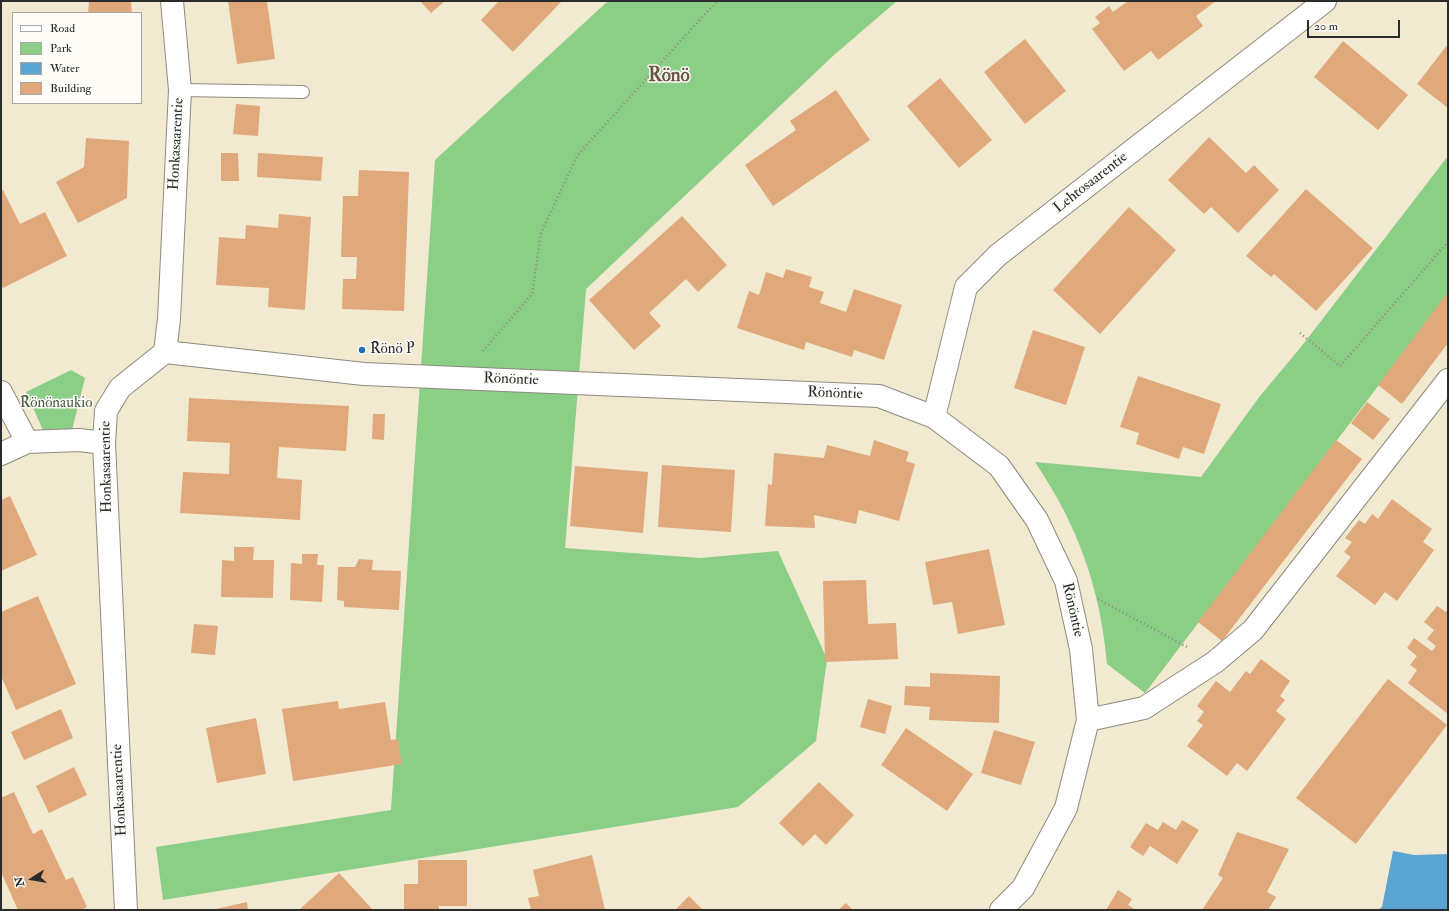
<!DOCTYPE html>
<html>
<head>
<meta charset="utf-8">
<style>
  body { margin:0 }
  #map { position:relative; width:1449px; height:911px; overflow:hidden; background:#f2e9d1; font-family:"IM FELL Double Pica",serif }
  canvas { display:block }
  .frame { position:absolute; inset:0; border:2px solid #2b2b2b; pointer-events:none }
  .legend { position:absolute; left:12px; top:12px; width:130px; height:92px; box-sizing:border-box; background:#fdfcf7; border:1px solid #a9a8a5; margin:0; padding:5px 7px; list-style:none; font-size:12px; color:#2b2b2b }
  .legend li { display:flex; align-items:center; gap:8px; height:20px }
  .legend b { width:20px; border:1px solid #a9a8a5 }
  .north { position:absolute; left:12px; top:859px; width:40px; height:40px; -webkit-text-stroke:3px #fdfcf7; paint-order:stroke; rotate:258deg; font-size:11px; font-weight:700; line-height:16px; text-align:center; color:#2b2b2b }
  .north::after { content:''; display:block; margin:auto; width:14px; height:18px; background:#2b2b2b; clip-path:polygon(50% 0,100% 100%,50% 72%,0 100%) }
  .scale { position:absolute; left:1307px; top:20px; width:93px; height:18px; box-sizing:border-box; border:2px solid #2b2b2b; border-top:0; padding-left:5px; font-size:12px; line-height:14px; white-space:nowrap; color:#2b2b2b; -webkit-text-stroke:3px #fdfcf7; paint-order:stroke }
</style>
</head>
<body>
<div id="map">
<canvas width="1449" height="911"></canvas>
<div class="frame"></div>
<ul class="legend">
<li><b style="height:5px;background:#fff"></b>Road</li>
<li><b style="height:11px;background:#8bce86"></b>Park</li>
<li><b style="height:11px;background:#5aa4d2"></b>Water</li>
<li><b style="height:11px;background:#dfa97b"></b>Building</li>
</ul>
<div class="north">N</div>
<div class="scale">20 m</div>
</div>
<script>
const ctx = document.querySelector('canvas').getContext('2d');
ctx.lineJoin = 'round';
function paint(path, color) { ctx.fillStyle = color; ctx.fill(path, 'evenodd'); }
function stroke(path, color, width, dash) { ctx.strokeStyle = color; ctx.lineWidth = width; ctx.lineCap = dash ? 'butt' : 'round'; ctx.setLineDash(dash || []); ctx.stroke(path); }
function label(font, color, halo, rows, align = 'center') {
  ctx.font = font + ' "IM FELL Double Pica",serif'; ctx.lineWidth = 3; ctx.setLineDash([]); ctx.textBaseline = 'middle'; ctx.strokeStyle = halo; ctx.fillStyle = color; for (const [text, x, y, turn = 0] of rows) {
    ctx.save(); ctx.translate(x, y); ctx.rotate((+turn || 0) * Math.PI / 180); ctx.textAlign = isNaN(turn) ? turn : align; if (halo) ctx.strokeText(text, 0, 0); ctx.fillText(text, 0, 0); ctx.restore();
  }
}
paint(new Path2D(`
  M 608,1 L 897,1 L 834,55 L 586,289 L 565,548 L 700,558 L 778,551 L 827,659 L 816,741 L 738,807 L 163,900 L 156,847 L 391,810 L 435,160 Z
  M 1448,156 L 1448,294 L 1145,693 L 1107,664 C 1100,587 1078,526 1035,462 L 1201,477 L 1260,396 L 1301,347 Z
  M 71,370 L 85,378 L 72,430 L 46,437 L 26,392 Z`), '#8bce86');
paint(new Path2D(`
  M 1393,851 L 1414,855 L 1448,854 L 1448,910 L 1378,910 L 1382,907 Z`), '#5aa4d2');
paint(new Path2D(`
  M 89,1 L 131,1 L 132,13 L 88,13 Z
  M 228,1 L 267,1 L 275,59 L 237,64 Z
  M 420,1 L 445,1 L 431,13 Z
  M 499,1 L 562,1 L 513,52 L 481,20 Z
  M 1128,1 L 1216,1 L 1196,16 L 1203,26 L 1158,60 L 1151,51 L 1124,71 L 1092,29 L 1100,23 L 1095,17 L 1109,6 L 1113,12 Z
  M 1025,39 L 1066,91 L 1025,124 L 984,72 Z
  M 1343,41 L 1408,95 L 1378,130 L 1314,77 Z
  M 1448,44 L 1448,108 L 1417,84 Z
  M 940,78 L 992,140 L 959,168 L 907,106 Z
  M 836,90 L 870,140 L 773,206 L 745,165 L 796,130 L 790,121 Z
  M 236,104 L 260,106 L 258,136 L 233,134 Z
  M 1209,137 L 1246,173 L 1254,165 L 1279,190 L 1238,233 L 1211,207 L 1204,214 L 1168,180 Z
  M 86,138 L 129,141 L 127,198 L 78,223 L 56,182 L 84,167 Z
  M 221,153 L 238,153 L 239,181 L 221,181 Z
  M 258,153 L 323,157 L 321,181 L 257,177 Z
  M 359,170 L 409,172 L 404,311 L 342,309 L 343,279 L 356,279 L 357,257 L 341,257 L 343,196 L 358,196 Z
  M 1306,189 L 1373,248 L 1316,311 L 1274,274 L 1271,277 L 1246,256 Z
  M 3,190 L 20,224 L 45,212 L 67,256 L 3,288 L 1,284 L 1,191 Z
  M 1129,207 L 1176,250 L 1100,334 L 1053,290 Z
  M 279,214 L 311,217 L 305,310 L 268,307 L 269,288 L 216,285 L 219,237 L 245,239 L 246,225 L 278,228 Z
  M 682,216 L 727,265 L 698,292 L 686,279 L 649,313 L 661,326 L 634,350 L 589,300 Z
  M 786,269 L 812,277 L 809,287 L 824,292 L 820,303 L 846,312 L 854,289 L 902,305 L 884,360 L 854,350 L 852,357 L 806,342 L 804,350 L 737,328 L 749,291 L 759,295 L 766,272 L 783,278 Z
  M 1448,292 L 1448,343 L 1402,404 L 1378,385 Z
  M 1033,330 L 1085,347 L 1066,405 L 1014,388 Z
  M 1138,376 L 1221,404 L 1204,454 L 1183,447 L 1179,459 L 1136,444 L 1139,433 L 1120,427 Z
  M 189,398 L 349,406 L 346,451 L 279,447 L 277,478 L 302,480 L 300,520 L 180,513 L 183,472 L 229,474 L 230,443 L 187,441 Z
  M 1367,402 L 1390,419 L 1373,440 L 1351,423 Z
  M 373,414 L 385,414 L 384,440 L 372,439 Z
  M 874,440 L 909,452 L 906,461 L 915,464 L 899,521 L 859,510 L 856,524 L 814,515 L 815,528 L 765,526 L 768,484 L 772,485 L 774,453 L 824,458 L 827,445 L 870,456 Z
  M 1336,440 L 1362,459 L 1222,641 L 1198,622 Z
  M 662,465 L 735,470 L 731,532 L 658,527 Z
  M 575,466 L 648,472 L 643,533 L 570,526 Z
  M 10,496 L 37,555 L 1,571 L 1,500 Z
  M 1392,499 L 1432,529 L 1423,542 L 1434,550 L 1397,601 L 1385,592 L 1375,605 L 1336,576 L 1351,557 L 1344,552 L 1352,542 L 1345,538 L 1359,520 L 1365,524 L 1372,514 L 1378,519 Z
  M 234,547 L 254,547 L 253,560 L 274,560 L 273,598 L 221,597 L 222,560 L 234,561 Z
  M 989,549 L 1005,625 L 958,634 L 952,602 L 933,605 L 925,562 Z
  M 302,554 L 318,554 L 317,565 L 324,565 L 322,602 L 290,600 L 291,563 L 302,564 Z
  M 359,559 L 373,560 L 372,570 L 401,571 L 399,610 L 344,607 L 344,601 L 337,600 L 338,567 L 355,567 Z
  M 866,580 L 868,624 L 896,623 L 898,659 L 825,662 L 823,581 Z
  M 38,596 L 76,684 L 16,710 L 1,676 L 1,612 Z
  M 1437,606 L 1446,612 L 1448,610 L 1448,714 L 1408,683 L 1417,670 L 1410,665 L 1417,656 L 1407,648 L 1414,638 L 1432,651 L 1436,646 L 1427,639 L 1434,630 L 1424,622 Z
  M 194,624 L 218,626 L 215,655 L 191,653 Z
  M 1261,659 L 1290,681 L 1280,696 L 1285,700 L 1276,711 L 1286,719 L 1247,771 L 1237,763 L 1227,776 L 1187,746 L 1203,725 L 1197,721 L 1204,712 L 1197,706 L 1216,681 L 1230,692 L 1246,671 L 1250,674 Z
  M 930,673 L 1000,676 L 999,723 L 929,720 L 930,707 L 904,705 L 905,686 L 930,687 Z
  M 1388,679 L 1447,725 L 1356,844 L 1296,798 Z
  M 868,699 L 892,706 L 885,734 L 860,727 Z
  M 338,701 L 339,709 L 385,702 L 391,740 L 398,739 L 402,764 L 293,781 L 282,709 Z
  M 61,709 L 73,738 L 24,760 L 11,732 Z
  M 256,718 L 266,774 L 217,783 L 206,728 Z
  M 906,728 L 973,774 L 947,811 L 881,765 Z
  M 994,730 L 1035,742 L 1021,785 L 981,773 Z
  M 74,767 L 87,795 L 49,813 L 36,786 Z
  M 819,782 L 854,815 L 826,845 L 815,834 L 803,846 L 779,823 Z
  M 14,792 L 33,834 L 42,829 L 66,880 L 73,877 L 87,907 L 81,910 L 18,910 L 1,872 L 1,794 L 3,797 Z
  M 1182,820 L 1199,830 L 1177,864 L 1150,846 L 1143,856 L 1130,847 L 1146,823 L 1158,830 L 1163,822 L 1176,830 Z
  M 1237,832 L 1289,849 L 1267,892 L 1276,897 L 1268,910 L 1202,910 L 1223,878 L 1218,875 Z
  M 592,855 L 605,910 L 531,910 L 528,898 L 539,896 L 533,870 Z
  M 418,860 L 467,860 L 467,906 L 439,906 L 439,910 L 404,910 L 404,884 L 418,884 Z
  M 339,873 L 373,910 L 299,910 Z
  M 1118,890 L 1132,899 L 1128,905 L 1136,910 L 1106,910 Z
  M 689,896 L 703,910 L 675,910 Z
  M 247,902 L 248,910 L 216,910 L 216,909 Z
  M 846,903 L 853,910 L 838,910 Z`), '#dfa97b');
const lane = new Path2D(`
  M 180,90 L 303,92`);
const street = new Path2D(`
  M 165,352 L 364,374 L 879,396 L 934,417 L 999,466 L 1037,520 L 1066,581 L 1081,649 L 1088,720 L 1066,808 L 1023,888 L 1001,910
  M 1,392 L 27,442 L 79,440 L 104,443
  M 934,417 L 966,287 L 998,255 L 1325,1
  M 1,454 L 27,442
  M 1088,720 L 1144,708 L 1215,662 L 1253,630 L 1448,380
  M 126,910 L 104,443 L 106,411 L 120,388 L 165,352 L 169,319 L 180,90 L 172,1`);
stroke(lane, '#8e8a7e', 14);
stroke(street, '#8e8a7e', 24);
stroke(new Path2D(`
  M 1300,333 L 1340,366 L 1448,242
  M 483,351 L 532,294 L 541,233 L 577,156 L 703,16 L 718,1
  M 1098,599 L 1187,647`), '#8e8a7e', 2.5, [1, 3]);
stroke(lane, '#fff', 12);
stroke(street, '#fff', 22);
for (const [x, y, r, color] of [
  [362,350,4,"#1f6fb2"]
]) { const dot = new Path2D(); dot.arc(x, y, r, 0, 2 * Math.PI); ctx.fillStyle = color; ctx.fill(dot); stroke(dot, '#fdfcf7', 1.5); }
label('15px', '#2b2b2b', '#fdfcf7', [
  ["Honkasaarentie",177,144,-87],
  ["Lehtosaarentie",1091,183,-38],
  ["Rönöntie",511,380,2],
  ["Rönöntie",835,394,2],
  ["Honkasaarentie",107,467,-91],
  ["Rönöntie",1072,610,77],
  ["Honkasaarentie",120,790,-93]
]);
label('15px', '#2b2b2b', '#fdfcf7', [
  ["Rönö P",370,350]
], 'left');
label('15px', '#485c46', '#fdfcf7', [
  ["Rönönaukio",56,404]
]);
label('bold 19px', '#6a5747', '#fdfcf7', [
  ["Rönö",669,77]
]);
</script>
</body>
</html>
